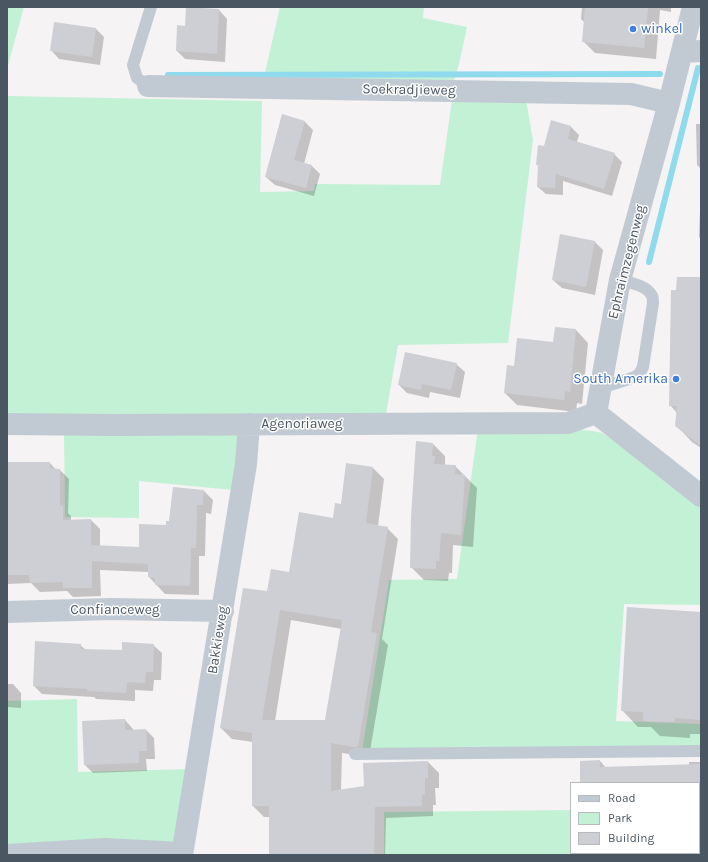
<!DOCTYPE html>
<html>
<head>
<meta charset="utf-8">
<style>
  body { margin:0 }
  #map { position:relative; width:708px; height:862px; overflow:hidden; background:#f5f3f3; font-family:Karla,sans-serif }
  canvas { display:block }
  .frame { position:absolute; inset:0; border:8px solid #4a5661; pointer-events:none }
  .legend { position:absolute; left:570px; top:782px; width:130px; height:72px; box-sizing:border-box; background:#fff; border:1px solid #b7bbc0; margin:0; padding:5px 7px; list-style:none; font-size:12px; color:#4a5661 }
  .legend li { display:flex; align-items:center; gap:8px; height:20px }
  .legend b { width:20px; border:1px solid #b7bbc0 }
</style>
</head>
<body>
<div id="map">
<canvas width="708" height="862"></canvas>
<div class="frame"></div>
<ul class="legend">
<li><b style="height:5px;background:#c1cad2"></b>Road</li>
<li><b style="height:11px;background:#c3f1d5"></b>Park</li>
<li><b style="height:11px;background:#cdcfd5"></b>Building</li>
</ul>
</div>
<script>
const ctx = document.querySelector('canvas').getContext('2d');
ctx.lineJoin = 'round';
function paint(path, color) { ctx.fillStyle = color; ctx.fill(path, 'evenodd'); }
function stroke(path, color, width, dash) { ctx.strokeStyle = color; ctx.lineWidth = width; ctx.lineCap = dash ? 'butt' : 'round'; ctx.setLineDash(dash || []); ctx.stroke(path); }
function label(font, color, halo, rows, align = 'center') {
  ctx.font = font + ' Karla,sans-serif'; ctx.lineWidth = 3; ctx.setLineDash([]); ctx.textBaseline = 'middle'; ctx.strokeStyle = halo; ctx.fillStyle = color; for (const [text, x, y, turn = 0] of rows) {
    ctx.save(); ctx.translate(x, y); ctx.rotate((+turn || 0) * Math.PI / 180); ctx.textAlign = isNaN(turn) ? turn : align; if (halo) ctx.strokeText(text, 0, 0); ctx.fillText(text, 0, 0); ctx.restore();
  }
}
paint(new Path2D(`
  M 7,7 L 24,7 L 7,69 Z
  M 280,7 L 424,7 L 423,18 L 467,27 L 459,64 L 452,87 L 262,86 Z
  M 7,96 L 262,101 L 260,192 L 314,191 L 315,184 L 440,185 L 452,100 L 526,100 L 533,140 L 508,343 L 398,345 L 386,414 L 7,415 Z
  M 478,429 L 582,430 L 593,431 L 602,433 L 613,440 L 648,465 L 701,507 L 701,605 L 624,604 L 616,721 L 701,724 L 701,753 L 362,752 L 389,580 L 457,579 Z
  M 64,433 L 235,433 L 239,437 L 233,490 L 139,481 L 139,518 L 65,517 Z
  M 77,699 L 78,772 L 188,769 L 175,848 L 7,850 L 7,701 Z
  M 571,810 L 571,853 L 656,853 L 656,855 L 384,855 L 384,812 Z`), '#c3f1d5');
paint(new Path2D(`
  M 582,7 L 671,7 L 671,12 L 660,10 L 656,59 L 595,53 L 583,41 L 585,23 L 581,19 Z
  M 187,9 L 219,10 L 227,19 L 225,62 L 185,59 L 177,51 L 186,27 Z
  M 96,29 L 104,37 L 100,65 L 59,59 L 51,50 Z
  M 304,121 L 313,130 L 304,164 L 312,166 L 320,174 L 314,196 L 275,185 L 266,177 Z
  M 552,121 L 571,127 L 579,135 L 577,142 L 614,154 L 622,162 L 612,196 L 563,181 L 563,195 L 546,194 L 538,187 L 539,166 L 537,165 L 545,147 Z
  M 696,124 L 701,124 L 701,169 L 697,165 Z
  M 701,182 L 701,240 L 699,237 Z
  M 595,242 L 603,250 L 595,295 L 562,288 L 553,280 Z
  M 701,278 L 701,448 L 692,442 L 676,425 L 677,413 L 670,405 Z
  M 556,328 L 576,330 L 588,343 L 582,404 L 577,403 L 576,412 L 517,405 L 505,393 L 554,343 Z
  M 456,364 L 465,372 L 460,398 L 430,392 L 429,398 L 407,393 L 399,385 Z
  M 433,444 L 445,456 L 445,466 L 455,466 L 477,488 L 473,547 L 453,545 L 452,573 L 449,573 L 448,581 L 424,580 L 411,567 Z
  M 7,463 L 50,463 L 56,470 L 60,470 L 69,479 L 68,513 L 71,516 L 71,521 L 91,520 L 100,529 L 100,546 L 140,548 L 167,526 L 204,491 L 213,500 L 211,514 L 206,513 L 205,556 L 199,556 L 199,595 L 165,594 L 149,577 L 149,572 L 100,570 L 101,596 L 73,597 L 67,591 L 40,592 L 31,583 L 7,584 Z
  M 373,468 L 384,479 L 378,526 L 387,528 L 398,539 L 382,639 L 388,645 L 369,757 L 342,753 L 341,790 L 365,787 L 428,762 L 439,773 L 439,788 L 435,788 L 436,805 L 433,805 L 433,816 L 386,818 L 385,855 L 270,855 L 270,817 L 264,817 L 253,806 L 253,742 L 232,739 L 221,728 L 268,592 L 290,573 L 334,519 L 342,505 ZM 291,620 L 342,629 L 326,721 L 275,721 Z
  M 701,613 L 701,734 L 690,734 L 690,738 L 660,736 L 651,727 L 638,727 L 622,710 Z
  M 80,645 L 86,650 L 123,651 L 153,645 L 162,653 L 161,680 L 154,680 L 153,691 L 135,690 L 135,701 L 96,699 L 94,697 L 42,694 L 34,686 Z
  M 7,684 L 13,684 L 21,693 L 21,708 L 7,707 Z
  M 125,720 L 133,729 L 133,730 L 146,730 L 154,738 L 155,759 L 146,759 L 147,771 L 93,773 L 85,765 Z
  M 600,761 L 606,768 L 689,766 L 689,762 L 701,762 L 701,855 L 660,855 L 660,853 L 699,853 L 699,783 L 581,783 Z`), '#0003');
stroke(new Path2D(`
  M 168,75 L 660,74
  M 649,262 L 698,68`), '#90daee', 6);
paint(new Path2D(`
  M 186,7 L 219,9 L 217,54 L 176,51 L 177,25 L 185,26 Z
  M 585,7 L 633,7 L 648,8 L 644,48 L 582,42 Z
  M 54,22 L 96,28 L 92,57 L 50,51 Z
  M 282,114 L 305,121 L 294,160 L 312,165 L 306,188 L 265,177 Z
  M 551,120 L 571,126 L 568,139 L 615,153 L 604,189 L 556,174 L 555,188 L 537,187 L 538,165 L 536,165 L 538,145 L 544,146 Z
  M 560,234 L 595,241 L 586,287 L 552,280 Z
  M 677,277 L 701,277 L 701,446 L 675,426 L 677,406 L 669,406 L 671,290 L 676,290 Z
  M 555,327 L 576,329 L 570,392 L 565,391 L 564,400 L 504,393 L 507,365 L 514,366 L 517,338 L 553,342 Z
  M 405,352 L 457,363 L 451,390 L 422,384 L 421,390 L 398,385 Z
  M 416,441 L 433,443 L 432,456 L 435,456 L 434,464 L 456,465 L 455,474 L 465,475 L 461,535 L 441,533 L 439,561 L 436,561 L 436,569 L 410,568 L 411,517 Z
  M 7,462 L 50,462 L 50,468 L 60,469 L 60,505 L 63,506 L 63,520 L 91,519 L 91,545 L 139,547 L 139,524 L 166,525 L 166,521 L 169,521 L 173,487 L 204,490 L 203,505 L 197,505 L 196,548 L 191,548 L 190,586 L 155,585 L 155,578 L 148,577 L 148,564 L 92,561 L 92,588 L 63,588 L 63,582 L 30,583 L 29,575 L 7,575 Z
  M 346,463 L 373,467 L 366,523 L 388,527 L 371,632 L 377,633 L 358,746 L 354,747 L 331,743 L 331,791 L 364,786 L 363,763 L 428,761 L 428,778 L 425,778 L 425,795 L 422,794 L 422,806 L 375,807 L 374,855 L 269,855 L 269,806 L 252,806 L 252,733 L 220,728 L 243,588 L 267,591 L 271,569 L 289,572 L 299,512 L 333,518 L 335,503 L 341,504 ZM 280,610 L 342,620 L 325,720 L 262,720 Z
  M 627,607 L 701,612 L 701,720 L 675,718 L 674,722 L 643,721 L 643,712 L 621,711 Z
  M 35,641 L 81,644 L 81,649 L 122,650 L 122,642 L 154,644 L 153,672 L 146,672 L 145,683 L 127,682 L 126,693 L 87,691 L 87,689 L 33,686 Z
  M 125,719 L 125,730 L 146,729 L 147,751 L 139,751 L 139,763 L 84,765 L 82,721 Z
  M 600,760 L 600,767 L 701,764 L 701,783 L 580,783 L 580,761 Z`), '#cdcfd5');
stroke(new Path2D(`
  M 148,86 L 137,78 L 133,65 L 151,7
  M 601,388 L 635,377 L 640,373 L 643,367 L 653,303 C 653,301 653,298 652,296 C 647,285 630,283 620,280
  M 355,754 L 701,751`), '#c1cad2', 12);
stroke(new Path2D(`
  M 693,7 L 669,103 L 620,280 L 596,413 L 701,496
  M 682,52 L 701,51
  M 148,86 L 631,94 L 669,103
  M 7,424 L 112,425 L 568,423 L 596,413
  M 7,612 L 111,609 L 223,611
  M 7,855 L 105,849 L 182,853
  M 182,855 L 246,464 L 249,424`), '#c1cad2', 22);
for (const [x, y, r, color] of [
  [633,29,4,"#3f7fe0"],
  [676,379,4,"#3f7fe0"]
]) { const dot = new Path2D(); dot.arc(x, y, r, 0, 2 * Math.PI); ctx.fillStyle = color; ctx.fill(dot); stroke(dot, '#fff', 1.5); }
label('14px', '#366cbe', '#fff', [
  ["winkel",641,29],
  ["South Amerika",668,379,"right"]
], 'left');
label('14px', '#4a5661', '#fff', [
  ["Soekradjieweg",409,90,1],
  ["Ephraimzegenweg",627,262,-76],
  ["Agenoriaweg",302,424],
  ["Confianceweg",115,610],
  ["Bakkieweg",218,640,-81]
]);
</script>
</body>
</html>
